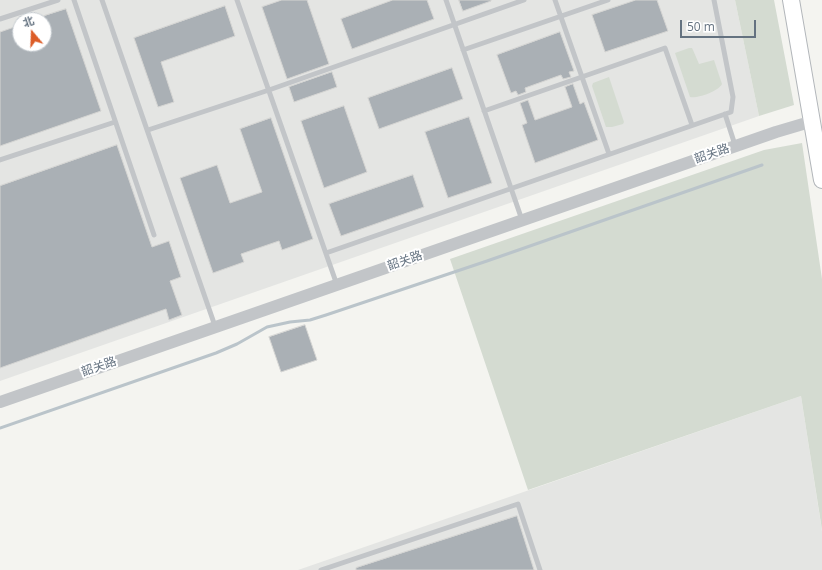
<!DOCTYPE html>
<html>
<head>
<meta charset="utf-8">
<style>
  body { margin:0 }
  #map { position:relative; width:822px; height:570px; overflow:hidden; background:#f4f4f0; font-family:"Open Sans","Noto Sans SC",sans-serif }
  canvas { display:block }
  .north { position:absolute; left:12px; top:12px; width:40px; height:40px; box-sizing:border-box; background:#fff; border:1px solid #c1c7cc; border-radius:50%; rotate:341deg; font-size:11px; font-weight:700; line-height:16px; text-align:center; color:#647280 }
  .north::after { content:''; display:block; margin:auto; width:14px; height:18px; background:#dc5c27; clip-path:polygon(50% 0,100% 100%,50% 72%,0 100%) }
  .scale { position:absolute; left:680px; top:20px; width:76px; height:18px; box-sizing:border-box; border:2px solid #647280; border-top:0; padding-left:5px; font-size:12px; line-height:14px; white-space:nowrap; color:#647280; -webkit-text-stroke:3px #fff; paint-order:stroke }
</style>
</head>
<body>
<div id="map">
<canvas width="822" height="570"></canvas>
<div class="north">北</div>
<div class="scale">50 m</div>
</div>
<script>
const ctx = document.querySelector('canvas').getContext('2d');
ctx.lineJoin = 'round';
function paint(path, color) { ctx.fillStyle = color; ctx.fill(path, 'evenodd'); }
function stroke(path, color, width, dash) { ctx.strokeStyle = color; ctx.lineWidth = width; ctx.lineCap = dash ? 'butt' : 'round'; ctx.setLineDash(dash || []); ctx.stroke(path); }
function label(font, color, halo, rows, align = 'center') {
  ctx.font = font + ' "Open Sans","Noto Sans SC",sans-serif'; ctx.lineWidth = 4; ctx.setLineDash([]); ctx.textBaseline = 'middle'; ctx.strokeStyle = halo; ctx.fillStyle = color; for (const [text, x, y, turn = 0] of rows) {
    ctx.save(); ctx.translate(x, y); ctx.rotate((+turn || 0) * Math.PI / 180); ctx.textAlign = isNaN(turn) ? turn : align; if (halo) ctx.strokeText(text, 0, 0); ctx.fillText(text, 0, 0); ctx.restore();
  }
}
paint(new Path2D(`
  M 0,0 L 735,0 L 759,116 L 0,381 ZM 20,20 L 44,20 L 44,44 L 20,44 Z
  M 801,396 L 822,531 L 822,570 L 298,570 Z`), '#e4e5e3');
paint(new Path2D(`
  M 735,0 L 774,0 L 794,105 L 759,116 Z
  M 689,48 L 692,48 L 693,50 L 699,64 L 714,60 L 722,84 C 719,91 697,99 690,97 L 675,53 Z
  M 609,77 L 624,122 L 623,124 L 612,127 L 606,127 L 592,86 L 593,83 Z
  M 802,143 L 822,279 L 822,530 L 801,396 L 528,490 L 450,259 L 764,150 Z`), '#d4dbd1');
stroke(new Path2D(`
  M 0,428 L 216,353 L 237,344 L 267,327 L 290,322 L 310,320 L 326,315 L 487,261 L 762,165`), '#bac4ca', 3);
const building = new Path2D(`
  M 282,0 L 307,0 L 329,64 L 287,79 L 262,7 Z
  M 393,0 L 427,0 L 434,19 L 352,49 L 341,19 Z
  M 459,0 L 491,0 L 491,1 L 463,11 Z
  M 636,0 L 657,0 L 668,31 L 605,52 L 592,15 Z
  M 225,6 L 235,36 L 161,62 L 174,102 L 158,107 L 134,38 Z
  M 66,9 L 101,111 L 0,146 L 0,32 L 20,25 L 20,44 L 44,44 L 44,16 Z
  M 560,32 L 574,71 L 569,72 L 571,77 L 563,79 L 561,75 L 525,88 L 526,92 L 518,95 L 516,91 L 511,93 L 497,55 Z
  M 452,68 L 463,99 L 379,129 L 368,98 Z
  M 332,72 L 337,87 L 294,102 L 289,87 Z
  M 573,84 L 580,104 L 584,102 L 598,140 L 535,163 L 522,125 L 527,123 L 520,103 L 528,100 L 535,120 L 572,107 L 565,87 Z
  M 344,106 L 367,172 L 324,188 L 301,121 Z
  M 469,117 L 492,183 L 448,198 L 425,132 Z
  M 271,118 L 313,239 L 282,250 L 279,241 L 241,254 L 244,262 L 213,273 L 180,178 L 217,165 L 230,203 L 262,192 L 240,129 Z
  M 117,145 L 152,247 L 169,241 L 181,277 L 170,281 L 182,315 L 169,320 L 166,309 L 0,368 L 0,186 Z
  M 413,175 L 424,207 L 341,236 L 329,204 Z
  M 305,325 L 317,360 L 281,372 L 269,337 Z
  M 517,516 L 534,570 L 356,570 L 356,568 Z`);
paint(building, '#aab0b5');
stroke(building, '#d5d5d3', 1);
const primary = new Path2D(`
  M 791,0 L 822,180`);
stroke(primary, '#b2b6ba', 18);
stroke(new Path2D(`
  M 74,0 L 154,235
  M 102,0 L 215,326
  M 237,0 L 337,285
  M 446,0 L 522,220
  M 555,0 L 609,154
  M 0,19 L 58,0
  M 463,50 L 608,0
  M 484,111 L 665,48 L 692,125
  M 725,114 L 735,145
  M 148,130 L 269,90 L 524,0
  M 0,160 L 115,122
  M 326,253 L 731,112 L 733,97 L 714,0
  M 321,570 L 518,504 L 540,570`), '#c2c5c8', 5);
stroke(new Path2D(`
  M 0,402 L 776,132 L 803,124 L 812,124`), '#c2c5c8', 12);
stroke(primary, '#fff', 16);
label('12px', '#647280', '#fff', [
  ["韶关路",712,154,-19],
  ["韶关路",405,261,-19],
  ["韶关路",99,367,-19]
]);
</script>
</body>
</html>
